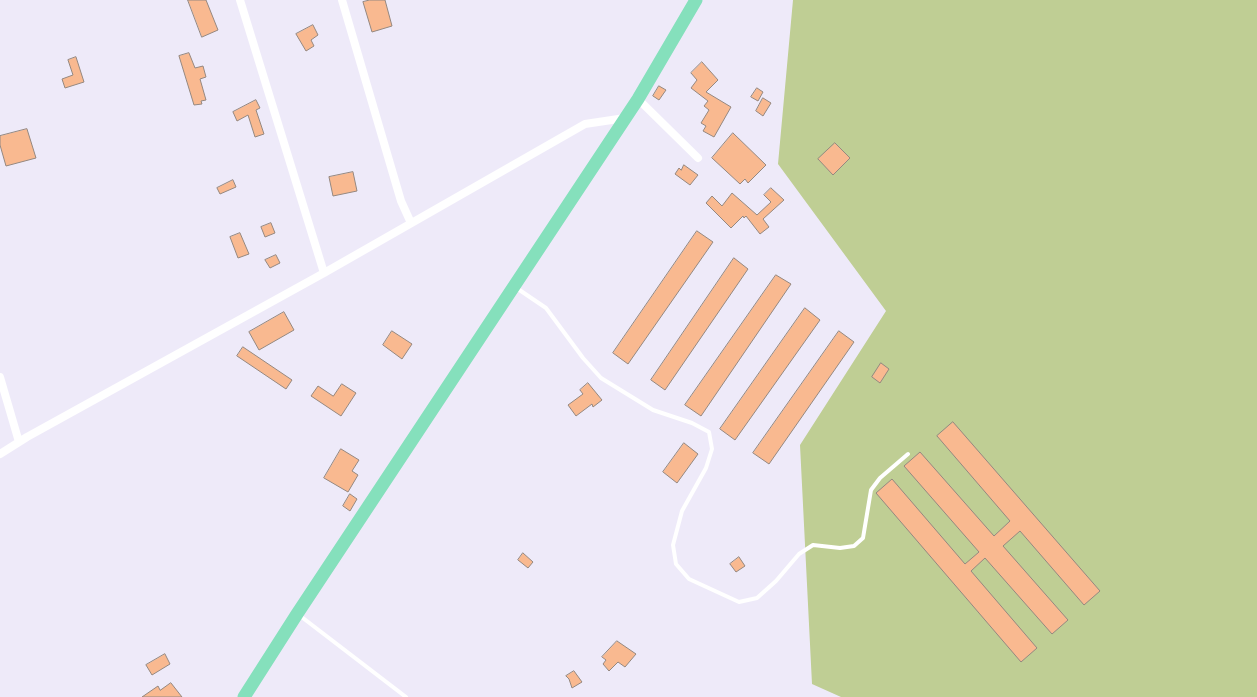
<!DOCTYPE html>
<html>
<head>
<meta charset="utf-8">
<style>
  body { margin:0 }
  canvas { display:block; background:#eeeaf9 }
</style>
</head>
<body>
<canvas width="1257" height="697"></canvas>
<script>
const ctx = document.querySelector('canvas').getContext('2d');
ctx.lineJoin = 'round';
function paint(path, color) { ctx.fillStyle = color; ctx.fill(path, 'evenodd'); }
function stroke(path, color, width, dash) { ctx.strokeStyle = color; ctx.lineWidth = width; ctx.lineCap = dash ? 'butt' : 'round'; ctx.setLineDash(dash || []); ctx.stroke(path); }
paint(new Path2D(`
  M 793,0 L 1257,0 L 1257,697 L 841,697 L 812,684 L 800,445 L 886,311 L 778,164 Z`), '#bfce94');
const building = new Path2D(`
  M 188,0 L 206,0 L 218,30 L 202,37 Z
  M 370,0 L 385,0 L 392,26 L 372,32 L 363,2 Z
  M 313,25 L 318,35 L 311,40 L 314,46 L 306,51 L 296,34 Z
  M 189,53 L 195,68 L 203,66 L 206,77 L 200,79 L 206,100 L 201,101 L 202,104 L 194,105 L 179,56 Z
  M 76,57 L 84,82 L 65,88 L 62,79 L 73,75 L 68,60 Z
  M 702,62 L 718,80 L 706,92 L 731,107 L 714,137 L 703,131 L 706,126 L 701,123 L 709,110 L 704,106 L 708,101 L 691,88 L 697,80 L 691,73 Z
  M 659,86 L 666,90 L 659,100 L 653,96 Z
  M 757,88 L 763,92 L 758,101 L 751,97 Z
  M 763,98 L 771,103 L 763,116 L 756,111 Z
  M 256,100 L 260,108 L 256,110 L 264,134 L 255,137 L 248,115 L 237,121 L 233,112 Z
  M 27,129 L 36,158 L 6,166 L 0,145 L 0,136 Z
  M 733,133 L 766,165 L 748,183 L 745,179 L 740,184 L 712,158 Z
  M 835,143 L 850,158 L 833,175 L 818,159 Z
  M 684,165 L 698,175 L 690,185 L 675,174 L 679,168 L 681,170 Z
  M 353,172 L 357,191 L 333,196 L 329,177 Z
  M 233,180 L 236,187 L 220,194 L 217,188 Z
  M 771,188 L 784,200 L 763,219 L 769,227 L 760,234 L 746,216 L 744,218 L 743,216 L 731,228 L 706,203 L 712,196 L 722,206 L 732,193 L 757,215 L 771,202 L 764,195 Z
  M 271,223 L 275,233 L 265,237 L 261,227 Z
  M 697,231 L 713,242 L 628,364 L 613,353 Z
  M 240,233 L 249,254 L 238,258 L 230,237 Z
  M 276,255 L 280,263 L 270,268 L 265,260 Z
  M 734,258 L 748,269 L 665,390 L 651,380 Z
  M 776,275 L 791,284 L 701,416 L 685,405 Z
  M 805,308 L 820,320 L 735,440 L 720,429 Z
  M 284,312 L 294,330 L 259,350 L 249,332 Z
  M 392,331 L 412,344 L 402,359 L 383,345 Z
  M 839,331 L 854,342 L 769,464 L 753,453 Z
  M 243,347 L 292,380 L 286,389 L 237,356 Z
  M 881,363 L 889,369 L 880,383 L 872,377 Z
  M 588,383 L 602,400 L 593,407 L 592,404 L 576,416 L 568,405 L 583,394 L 580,390 Z
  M 342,384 L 356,393 L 341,416 L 311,396 L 318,386 L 333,396 Z
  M 953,422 L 1100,591 L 1084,605 L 1020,531 L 1003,546 L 1068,620 L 1052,634 L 985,558 L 971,571 L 1037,648 L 1021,662 L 876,493 L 892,479 L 965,564 L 979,552 L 904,466 L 920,452 L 994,536 L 1010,521 L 937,436 Z
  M 684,443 L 698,454 L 677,483 L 663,472 Z
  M 341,449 L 359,460 L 352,471 L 358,475 L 348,492 L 324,478 Z
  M 350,494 L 357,499 L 350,511 L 343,506 Z
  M 523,553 L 533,562 L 528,568 L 518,560 Z
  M 739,557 L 745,566 L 736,572 L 730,564 Z
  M 617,641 L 636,654 L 625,667 L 618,662 L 609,671 L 603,664 L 606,660 L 602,657 Z
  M 165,654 L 170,664 L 152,675 L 146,665 Z
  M 574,671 L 582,682 L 572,688 L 569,679 L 566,676 Z
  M 171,683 L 182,697 L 142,697 L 158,686 L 160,690 Z`);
paint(building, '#f9b990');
stroke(building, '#958880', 1);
stroke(new Path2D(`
  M 515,287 L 546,308 L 583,358 L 601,378 L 653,410 L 692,423 L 709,432 L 712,449 L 706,468 L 682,511 L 673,545 L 676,564 L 689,579 L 739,602 L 757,598 L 776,581 L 799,554 L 813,545 L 840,548 L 854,546 L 863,538 L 871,490 L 880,478 L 908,454
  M 299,615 L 406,697`), '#fff', 4);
stroke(new Path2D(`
  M 240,0 L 324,273
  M 342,0 L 401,201 L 411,223
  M 638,99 L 698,158
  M 0,377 L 19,442
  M 0,454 L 27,437 L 324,273 L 585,124 L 625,118`), '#fff', 8);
stroke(new Path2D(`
  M 244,697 L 297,614 L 638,99 L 696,0`), '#85e0bc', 13);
</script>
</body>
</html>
